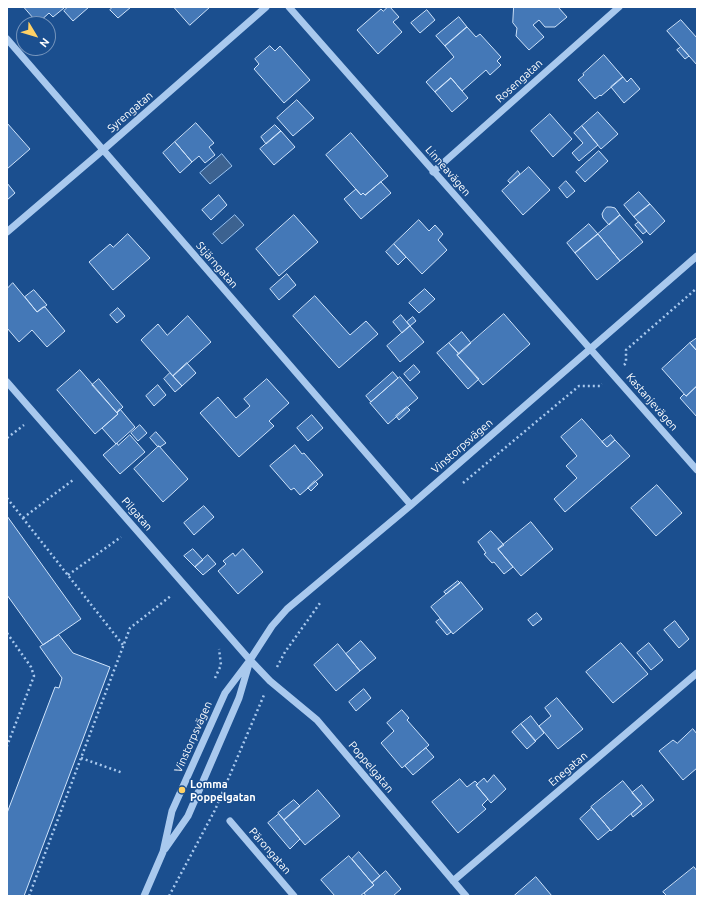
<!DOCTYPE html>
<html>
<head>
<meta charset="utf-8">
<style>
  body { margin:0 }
  #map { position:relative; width:704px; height:903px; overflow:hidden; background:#1b4f8f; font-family:Ubuntu,sans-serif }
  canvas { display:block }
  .frame { position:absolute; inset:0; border:8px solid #fff; pointer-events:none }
  .north { position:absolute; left:16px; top:16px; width:40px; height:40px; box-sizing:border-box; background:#1b4f8f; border:1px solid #7695bc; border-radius:50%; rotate:128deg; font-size:11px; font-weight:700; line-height:16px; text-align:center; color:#fff }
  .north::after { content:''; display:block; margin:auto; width:14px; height:18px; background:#ffd166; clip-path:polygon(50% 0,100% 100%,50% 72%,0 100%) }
</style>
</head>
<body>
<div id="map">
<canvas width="704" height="903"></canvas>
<div class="frame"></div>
<div class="north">N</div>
</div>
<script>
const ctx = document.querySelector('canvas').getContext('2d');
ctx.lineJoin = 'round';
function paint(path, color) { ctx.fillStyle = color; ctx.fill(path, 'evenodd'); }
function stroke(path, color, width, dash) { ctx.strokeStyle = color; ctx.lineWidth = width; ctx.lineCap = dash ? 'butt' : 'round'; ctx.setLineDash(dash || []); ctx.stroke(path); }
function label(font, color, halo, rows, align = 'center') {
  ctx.font = font + ' Ubuntu,sans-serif'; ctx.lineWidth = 3; ctx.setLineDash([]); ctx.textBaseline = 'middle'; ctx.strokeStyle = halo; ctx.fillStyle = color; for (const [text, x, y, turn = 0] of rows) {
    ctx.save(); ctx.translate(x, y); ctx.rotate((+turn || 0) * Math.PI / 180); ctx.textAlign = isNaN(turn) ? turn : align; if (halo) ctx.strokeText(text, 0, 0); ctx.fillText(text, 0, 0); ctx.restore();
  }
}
const water = new Path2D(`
  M 222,154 L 232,166 L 210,184 L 200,173 Z
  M 235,215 L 244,225 L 222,244 L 213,234 Z`);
paint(water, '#3c6290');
stroke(water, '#9cc4f0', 1);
const building = new Path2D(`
  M 24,7 L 62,7 L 64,8 L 53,17 L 49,13 L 38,23 Z
  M 68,7 L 89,7 L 73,21 L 64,11 Z
  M 113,7 L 131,7 L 118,18 L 110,10 Z
  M 174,7 L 210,7 L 190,25 Z
  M 388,7 L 390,7 L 399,17 L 393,22 L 402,32 L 378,54 L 357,30 L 381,9 L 383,11 Z
  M 514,7 L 558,7 L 567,17 L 555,27 L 545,27 L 539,20 L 533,25 L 544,37 L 529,50 L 516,36 L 517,28 L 513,23 Z
  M 427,10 L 435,20 L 420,33 L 411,23 Z
  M 459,17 L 467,27 L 445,46 L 436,36 Z
  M 681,20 L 697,38 L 697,65 L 667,31 Z
  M 467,27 L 476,37 L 480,34 L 501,57 L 497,61 L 501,65 L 490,75 L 486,70 L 462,91 L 451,78 L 435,92 L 426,82 L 454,57 L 445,46 Z
  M 270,46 L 275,51 L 280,46 L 310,80 L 284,103 L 254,69 L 259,64 L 255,59 Z
  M 681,47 L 689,56 L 685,59 L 677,50 Z
  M 604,55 L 623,77 L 601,96 L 600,95 L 595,99 L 578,80 L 584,75 L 583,74 Z
  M 623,77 L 627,82 L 631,78 L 640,89 L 624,103 L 611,87 Z
  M 451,78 L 468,98 L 452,112 L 435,92 Z
  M 297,100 L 314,118 L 293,136 L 277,118 Z
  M 598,112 L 618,134 L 601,149 L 582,126 Z
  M 550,114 L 572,139 L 553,157 L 531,131 Z
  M 7,123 L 30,149 L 7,169 Z
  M 196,123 L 214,143 L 209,147 L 215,155 L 205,163 L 199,156 L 192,162 L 175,142 Z
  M 275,125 L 281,131 L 266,144 L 261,137 Z
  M 582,126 L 598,145 L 579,161 L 572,153 L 583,143 L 574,133 Z
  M 281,131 L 295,147 L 274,165 L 260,149 Z
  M 351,133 L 388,176 L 365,195 L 363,193 L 361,195 L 326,155 Z
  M 175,142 L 192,162 L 180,173 L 163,153 Z
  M 599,151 L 608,161 L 585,182 L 576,172 Z
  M 529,167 L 550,190 L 523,215 L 502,191 Z
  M 518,171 L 520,174 L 510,183 L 508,181 Z
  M 566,181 L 575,191 L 567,198 L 559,188 Z
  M 381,182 L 391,193 L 361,219 L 344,199 L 356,189 L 361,195 L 363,193 L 365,195 Z
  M 7,183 L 15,193 L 7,200 Z
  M 639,192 L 650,204 L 634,217 L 624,205 Z
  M 219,195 L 227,205 L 211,220 L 202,210 Z
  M 650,204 L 665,221 L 650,235 L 634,217 Z
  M 607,207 L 611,207 L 615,208 L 620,215 L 609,225 L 603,218 L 602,214 L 604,210 Z
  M 294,215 L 318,242 L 279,276 L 256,249 Z
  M 620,215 L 643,242 L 620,261 L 598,234 Z
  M 419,220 L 429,231 L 435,225 L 443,234 L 438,240 L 447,250 L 422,274 L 394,244 Z
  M 639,222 L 647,231 L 643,234 L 635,225 Z
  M 589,224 L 598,234 L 575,253 L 567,243 Z
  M 128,234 L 150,258 L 113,290 L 89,262 L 110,244 L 113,247 Z
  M 598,234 L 620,261 L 597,280 L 575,253 Z
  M 394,244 L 406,257 L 398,265 L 386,252 Z
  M 287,274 L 296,285 L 279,300 L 270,289 Z
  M 13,283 L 37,312 L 43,307 L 45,307 L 65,331 L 47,347 L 32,330 L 19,342 L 7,328 L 7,289 Z
  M 425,289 L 435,299 L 419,313 L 409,303 Z
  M 34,290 L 47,305 L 37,312 L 25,297 Z
  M 315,296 L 350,335 L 366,321 L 378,334 L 339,368 L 293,316 Z
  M 118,308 L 125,316 L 117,323 L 110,315 Z
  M 504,314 L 530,344 L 483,385 L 457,355 Z
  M 401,315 L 410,326 L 402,333 L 393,322 Z
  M 188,316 L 211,342 L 173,376 L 141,340 L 158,324 L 167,335 Z
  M 413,317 L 416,321 L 410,326 L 407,322 Z
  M 410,326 L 424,342 L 400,362 L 387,346 Z
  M 462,332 L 471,343 L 459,354 L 449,343 Z
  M 697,338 L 697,351 L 690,343 Z
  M 449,343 L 459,354 L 457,355 L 479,379 L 468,389 L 437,353 Z
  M 690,343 L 697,351 L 697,386 L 686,396 L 662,369 Z
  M 187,363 L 196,373 L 182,386 L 173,376 Z
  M 414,365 L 420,372 L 410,381 L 404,374 Z
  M 80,370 L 118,414 L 95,434 L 57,390 Z
  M 393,372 L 398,378 L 371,402 L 366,396 Z
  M 170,373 L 182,386 L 175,392 L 164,379 Z
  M 400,377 L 418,398 L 388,424 L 370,403 Z
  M 99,379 L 123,407 L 117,413 L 92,385 Z
  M 267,379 L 289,403 L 269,421 L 274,426 L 239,457 L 200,413 L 218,397 L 236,418 L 250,406 L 244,399 Z
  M 158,385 L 166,395 L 154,406 L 146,396 Z
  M 697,386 L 697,417 L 680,398 L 684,394 L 686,396 Z
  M 407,407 L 410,410 L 399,420 L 396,416 Z
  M 120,409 L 135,427 L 116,444 L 102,428 L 118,414 L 117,413 Z
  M 312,415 L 323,428 L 308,441 L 297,428 Z
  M 582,419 L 607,447 L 615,440 L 630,456 L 565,512 L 554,499 L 577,478 L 566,466 L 577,456 L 561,437 Z
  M 140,425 L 147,433 L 138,441 L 131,433 Z
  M 156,432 L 166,443 L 160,447 L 159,446 L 158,447 L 150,438 Z
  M 130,435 L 145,452 L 120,474 L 103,455 L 117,443 L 118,445 Z
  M 611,435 L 615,440 L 607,447 L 602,442 Z
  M 295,445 L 302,454 L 304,453 L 323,475 L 300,495 L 294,488 L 291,490 L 270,466 Z
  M 159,446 L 188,479 L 163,502 L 134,469 Z
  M 315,481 L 318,484 L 311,491 L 308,488 Z
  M 657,485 L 682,513 L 656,536 L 631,508 Z
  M 204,506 L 214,517 L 194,535 L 184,523 Z
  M 7,516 L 81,619 L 43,645 L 7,595 Z
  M 531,522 L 553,549 L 521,576 L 498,549 Z
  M 491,531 L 504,545 L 498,549 L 513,567 L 504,574 L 494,562 L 492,563 L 484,554 L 486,553 L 478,542 Z
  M 193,549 L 203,560 L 195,567 L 184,556 Z
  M 243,549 L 263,572 L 238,594 L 218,571 L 226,564 L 223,561 L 233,553 L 235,556 Z
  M 208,555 L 216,564 L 203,575 L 195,567 Z
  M 458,581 L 460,583 L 446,594 L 444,592 Z
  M 461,582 L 483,609 L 453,634 L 431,607 Z
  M 537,613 L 542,619 L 533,626 L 528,620 Z
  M 440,619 L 451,632 L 447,635 L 436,622 Z
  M 675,621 L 689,639 L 679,648 L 664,630 Z
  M 59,635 L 73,653 L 110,667 L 24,896 L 7,896 L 7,813 L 55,687 L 59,688 L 62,678 L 40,647 Z
  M 361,641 L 376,658 L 360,671 L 346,654 Z
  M 621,643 L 648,674 L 613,703 L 586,672 Z
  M 649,643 L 663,660 L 651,670 L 637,653 Z
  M 338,644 L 360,671 L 336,691 L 314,665 Z
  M 364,689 L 371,698 L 356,711 L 349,702 Z
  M 557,698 L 583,729 L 558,749 L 539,726 L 551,716 L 545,708 Z
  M 402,710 L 409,718 L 407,720 L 429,745 L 402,768 L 381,743 L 394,731 L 387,723 Z
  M 531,716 L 544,733 L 535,741 L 521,724 Z
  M 521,724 L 536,741 L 527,749 L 512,732 Z
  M 693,729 L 697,734 L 697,768 L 683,780 L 659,751 L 673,740 L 677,743 Z
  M 426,748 L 434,757 L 413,775 L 405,766 Z
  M 494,775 L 506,789 L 491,803 L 476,785 L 484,778 L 487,782 Z
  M 460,779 L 467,787 L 475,781 L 478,784 L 476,785 L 488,799 L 482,805 L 486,809 L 458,833 L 432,802 Z
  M 623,781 L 642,804 L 611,831 L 591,807 Z
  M 642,785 L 654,800 L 633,817 L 631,814 L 642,804 L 632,793 Z
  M 318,790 L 340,816 L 305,845 L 284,820 Z
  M 294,800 L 300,806 L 284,820 L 278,813 Z
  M 592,808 L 610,830 L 598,840 L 580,819 Z
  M 279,814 L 300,839 L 290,849 L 268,823 Z
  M 359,852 L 380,876 L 372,883 L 352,859 Z
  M 349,856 L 374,885 L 360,896 L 335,896 L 321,880 Z
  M 694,867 L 697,871 L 697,896 L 667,896 L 663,892 Z
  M 386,871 L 401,889 L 393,896 L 366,896 L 364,893 L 374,885 L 372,883 Z
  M 536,877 L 552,896 L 514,896 Z`);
paint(building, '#4478b7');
stroke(building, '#cfe3fa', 1);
stroke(new Path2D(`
  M 624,365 L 626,363 L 626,350 L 697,288
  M 7,438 L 24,425
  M 463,483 L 579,386 L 600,386 L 602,384
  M 7,498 L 123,645
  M 23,518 L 73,480
  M 68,575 L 121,537
  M 7,633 L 31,667 L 34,676 L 7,746
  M 277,667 L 285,652 L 320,603
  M 215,678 L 221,665 L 219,649
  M 81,758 L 123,773
  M 29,896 L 130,628 L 172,595
  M 169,896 L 215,810 L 264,695`), '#a9c9ee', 2.5, [2, 3]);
stroke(new Path2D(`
  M 289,7 L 697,470
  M 7,39 L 411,505
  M 433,172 L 619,7
  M 7,232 L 103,150 L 266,7
  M 7,382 L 250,660 L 270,681 L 317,720 L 466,896
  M 230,821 L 294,896
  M 165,849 L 188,816 L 239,698 L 249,664
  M 453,881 L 697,673
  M 144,896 L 163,852 L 172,811 L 225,693 L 250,660 L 272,626 L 287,609 L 411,505 L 697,256`), '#a9c9ee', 7);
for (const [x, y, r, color] of [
  [182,790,4,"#ffd166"]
]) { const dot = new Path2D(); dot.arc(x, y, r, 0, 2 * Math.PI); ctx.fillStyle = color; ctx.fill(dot); stroke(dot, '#1b4f8f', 1.5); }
label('11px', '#fff', '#1b4f8f', [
  ["Rosengatan",519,81,-42],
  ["Syrengatan",130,112,-41],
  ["Linneavägen",448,171,49],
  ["Stjärngatan",217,265,49],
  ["Kastanjevägen",652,402,49],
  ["Vinstorpsvägen",462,446,-41],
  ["Pilgatan",137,514,49],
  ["Vinstorpsvägen",193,737,-66],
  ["Poppelgatan",371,767,50],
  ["Enegatan",568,769,-40],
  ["Pärongatan",270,851,49]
]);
label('bold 11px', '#fff', '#1b4f8f', [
  ["Lomma",190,784],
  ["Poppelgatan",190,797]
], 'left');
</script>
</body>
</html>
